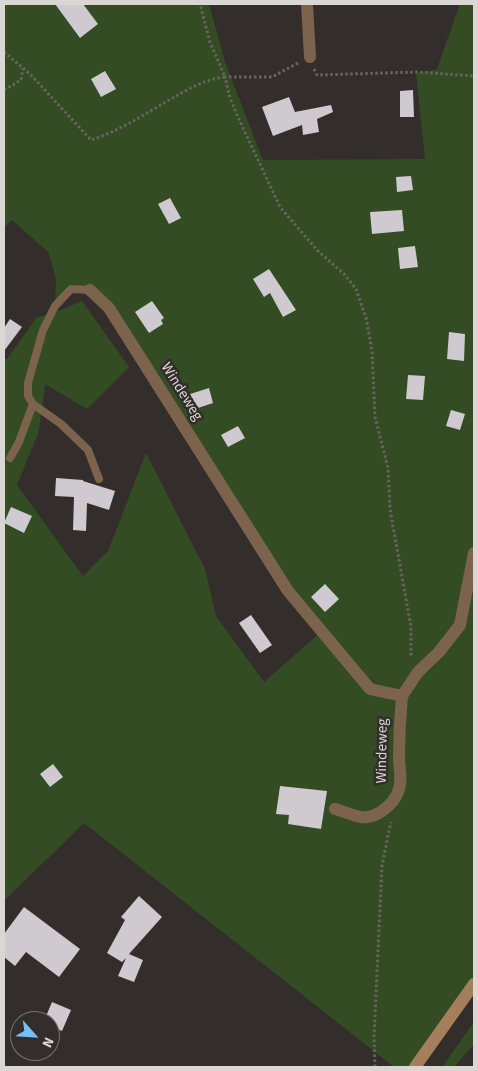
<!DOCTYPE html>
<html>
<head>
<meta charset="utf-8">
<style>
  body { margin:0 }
  #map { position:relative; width:478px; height:1071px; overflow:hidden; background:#332e2b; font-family:"Source Sans 3",sans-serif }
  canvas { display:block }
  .frame { position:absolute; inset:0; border:5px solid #d9d6d4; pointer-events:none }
  .north { position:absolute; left:10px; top:1011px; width:50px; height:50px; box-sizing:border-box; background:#332e2b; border:1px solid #75716f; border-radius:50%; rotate:116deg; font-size:14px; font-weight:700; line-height:20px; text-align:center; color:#d9d6d4 }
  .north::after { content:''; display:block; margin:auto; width:18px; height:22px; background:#77bff7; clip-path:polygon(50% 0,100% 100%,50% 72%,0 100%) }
</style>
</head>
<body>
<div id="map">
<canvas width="478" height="1071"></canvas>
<div class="frame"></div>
<div class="north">N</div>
</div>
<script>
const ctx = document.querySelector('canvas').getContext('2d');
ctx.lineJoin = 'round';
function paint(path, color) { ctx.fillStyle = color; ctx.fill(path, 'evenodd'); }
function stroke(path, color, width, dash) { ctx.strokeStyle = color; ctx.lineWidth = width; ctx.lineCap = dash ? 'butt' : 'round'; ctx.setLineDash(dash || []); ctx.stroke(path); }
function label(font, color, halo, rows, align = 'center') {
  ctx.font = font + ' "Source Sans 3",sans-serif'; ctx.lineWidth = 5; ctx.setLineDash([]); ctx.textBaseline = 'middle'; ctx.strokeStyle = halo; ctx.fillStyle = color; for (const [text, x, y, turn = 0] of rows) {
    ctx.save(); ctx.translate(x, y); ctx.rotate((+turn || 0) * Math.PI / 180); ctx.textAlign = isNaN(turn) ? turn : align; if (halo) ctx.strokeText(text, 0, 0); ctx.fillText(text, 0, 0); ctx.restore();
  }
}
paint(new Path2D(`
  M 4,4 L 209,4 L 225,62 L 263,160 L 425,159 L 416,73 L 437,69 L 460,4 L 474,4 L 474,984 L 415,1067 L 394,1067 L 84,823 L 4,901 L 4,358 L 7,359 L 37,317 L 51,314 L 82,301 L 129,367 L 87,409 L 45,384 L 39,431 L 17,485 L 83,576 L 108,551 L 146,453 L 205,569 L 216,616 L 264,682 L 322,631 L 90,290 L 71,289 L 55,306 L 56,280 L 49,253 L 12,220 L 4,228 Z
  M 474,1022 L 474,1044 L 454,1067 L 442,1067 Z`), '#334c23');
paint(new Path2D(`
  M 55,4 L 83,4 L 98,24 L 80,38 Z
  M 105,71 L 116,89 L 101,97 L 91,79 Z
  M 413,90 L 414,117 L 400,117 L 400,91 Z
  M 289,97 L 295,112 L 331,105 L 333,112 L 317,119 L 319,132 L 303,135 L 302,125 L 273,136 L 262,107 Z
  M 411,176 L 413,190 L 397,192 L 396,177 Z
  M 170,198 L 181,218 L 169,224 L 158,204 Z
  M 402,210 L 404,231 L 372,234 L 370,212 Z
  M 415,246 L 418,267 L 400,269 L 398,248 Z
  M 269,269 L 296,310 L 283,317 L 270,293 L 264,297 L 253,279 Z
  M 152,301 L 164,318 L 161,320 L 163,324 L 149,333 L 135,312 Z
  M 10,319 L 22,327 L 4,351 L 4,328 Z
  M 449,332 L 465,334 L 464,361 L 447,359 Z
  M 408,375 L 425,376 L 423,400 L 406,399 Z
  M 209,388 L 213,403 L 192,410 L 187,395 Z
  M 451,410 L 465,414 L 460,430 L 446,426 Z
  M 238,426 L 245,438 L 228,447 L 221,435 Z
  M 56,478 L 83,480 L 83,481 L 115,491 L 109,510 L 87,503 L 86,531 L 73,530 L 74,497 L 55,496 Z
  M 11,507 L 32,516 L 24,533 L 4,523 Z
  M 325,584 L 339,599 L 325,612 L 311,597 Z
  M 251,615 L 272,645 L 260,653 L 239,623 Z
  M 53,764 L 63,777 L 50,787 L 40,774 Z
  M 280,786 L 327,791 L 321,829 L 288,824 L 289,815 L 276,814 Z
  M 139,896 L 162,917 L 129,954 L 143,960 L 134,982 L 118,976 L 126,958 L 122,962 L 107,953 L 125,920 L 121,917 Z
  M 24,907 L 80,949 L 59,977 L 26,952 L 15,966 L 4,957 L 4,934 Z
  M 52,1002 L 71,1010 L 62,1031 L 50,1026 L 50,1021 L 44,1021 Z`), '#cecad0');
stroke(new Path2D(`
  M 4,52 L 31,75 L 91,140 C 119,131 145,114 171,99 C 188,89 206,79 225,77 L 210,42 L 200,4
  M 298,63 L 272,77 L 225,77 L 230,98 L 237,115 L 280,207 L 317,250 L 345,275 L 356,289 L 366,318 L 372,351 L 375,417 L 388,468 L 390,509 L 411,627 L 411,657
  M 314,69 L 317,75 L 417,72 L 474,76
  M 4,90 L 21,80 L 23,68
  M 375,1067 L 374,1037 L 382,865 L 391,822`), '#686361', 3, [2.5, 2.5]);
stroke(new Path2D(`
  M 90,290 L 71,289 L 55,306 L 43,330 L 28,383 L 28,396 L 33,404 L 61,424 L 88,450 L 99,479
  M 10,458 L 19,442 L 33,404`), '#7b634d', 8);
stroke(new Path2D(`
  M 307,4 L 310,57
  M 90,290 L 109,308 L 288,591 L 370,689 L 402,696 L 418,672 L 439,652 L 460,625 L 474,553
  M 335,809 C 343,811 353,816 361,817 C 376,819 393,805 398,792 C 403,780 399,770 399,758 C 399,737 400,717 402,696`), '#7b634d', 12);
stroke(new Path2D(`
  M 415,1067 L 474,984`), '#a57f5c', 12);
label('15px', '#d9d6d4', '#332e2b', [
  ["Windeweg",181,392,58],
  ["Windeweg",383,751,-89]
]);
</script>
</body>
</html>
